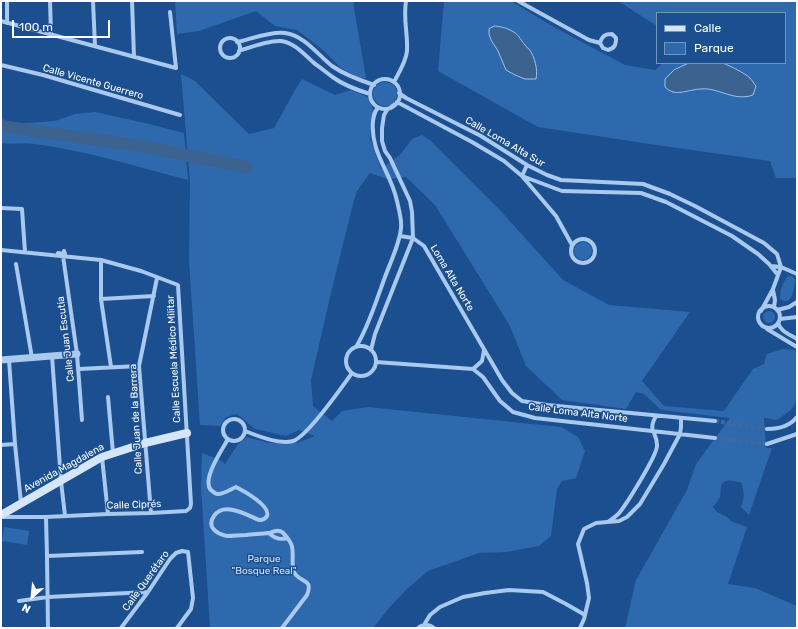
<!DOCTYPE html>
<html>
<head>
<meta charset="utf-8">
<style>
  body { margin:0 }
  #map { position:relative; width:798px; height:629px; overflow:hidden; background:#1b4f8f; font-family:Rubik,sans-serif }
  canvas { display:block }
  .frame { position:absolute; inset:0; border:2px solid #fff; pointer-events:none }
  .legend { position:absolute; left:656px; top:12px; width:130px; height:52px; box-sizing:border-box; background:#1b4f8f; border:1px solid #7695bc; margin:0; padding:5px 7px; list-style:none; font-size:12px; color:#fff }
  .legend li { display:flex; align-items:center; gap:8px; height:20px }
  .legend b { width:20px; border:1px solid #7695bc }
  .north { position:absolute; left:12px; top:577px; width:40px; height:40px; -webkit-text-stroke:3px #1b4f8f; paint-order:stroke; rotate:207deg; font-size:11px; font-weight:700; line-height:16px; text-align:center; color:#fff }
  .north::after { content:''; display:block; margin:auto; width:14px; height:18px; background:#fff; clip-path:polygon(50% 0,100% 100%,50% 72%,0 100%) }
  .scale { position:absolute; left:12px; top:20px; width:98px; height:18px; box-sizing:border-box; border:2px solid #fff; border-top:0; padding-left:5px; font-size:12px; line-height:14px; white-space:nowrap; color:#fff; -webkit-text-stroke:3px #1b4f8f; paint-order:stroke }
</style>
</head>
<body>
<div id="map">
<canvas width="798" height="629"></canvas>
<div class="frame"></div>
<ul class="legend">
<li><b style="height:5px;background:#d6e6fa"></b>Calle</li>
<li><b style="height:11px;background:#2e69ad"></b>Parque</li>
</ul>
<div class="north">N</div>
<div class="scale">100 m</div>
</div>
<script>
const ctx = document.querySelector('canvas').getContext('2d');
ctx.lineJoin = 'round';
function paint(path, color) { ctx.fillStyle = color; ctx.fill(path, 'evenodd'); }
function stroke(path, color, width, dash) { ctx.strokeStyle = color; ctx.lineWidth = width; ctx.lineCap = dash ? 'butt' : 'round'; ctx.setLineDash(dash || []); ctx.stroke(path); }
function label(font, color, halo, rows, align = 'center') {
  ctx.font = font + ' Rubik,sans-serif'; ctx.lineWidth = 3; ctx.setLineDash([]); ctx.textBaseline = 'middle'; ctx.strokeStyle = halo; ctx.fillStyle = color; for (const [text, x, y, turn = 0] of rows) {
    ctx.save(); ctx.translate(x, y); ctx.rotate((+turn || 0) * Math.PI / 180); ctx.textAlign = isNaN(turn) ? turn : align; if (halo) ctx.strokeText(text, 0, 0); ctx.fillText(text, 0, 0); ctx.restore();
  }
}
paint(new Path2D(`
  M 175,1 L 354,1 L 354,8 L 366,78 L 360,78 L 341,68 L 323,50 L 297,30 L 275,26 L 256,11 L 199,31 L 177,34 Z
  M 444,1 L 511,1 L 552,26 L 625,65 L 655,70 L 663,63 L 785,63 L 785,13 L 657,13 L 657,26 L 618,1 L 797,1 L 797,178 L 776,178 L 770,161 L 663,146 L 538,127 L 438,71 Z
  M 181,74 L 195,81 L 249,134 L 274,128 L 295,90 L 302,79 L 335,95 L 351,90 L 368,97 L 373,109 L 370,138 L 381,169 L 400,155 L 412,139 L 422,135 L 431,141 L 499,209 L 563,280 L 609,305 L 690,312 L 642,381 L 664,406 L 724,411 L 732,399 L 753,369 L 764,364 L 767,354 L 783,349 L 795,350 L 797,354 L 797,401 L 791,410 L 777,420 L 764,418 L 766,448 L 772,448 L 749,515 L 741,507 L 744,496 L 742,483 C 735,481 723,477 721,487 C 720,491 721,494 720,497 C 718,501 715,504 713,507 L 717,512 L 727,517 L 731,521 L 747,527 L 728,584 L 755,588 L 797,606 L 797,628 L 625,628 L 636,580 L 687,490 L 696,464 L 730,418 L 661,410 L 644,394 L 636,392 L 626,409 L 562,400 L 526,366 L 510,326 L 435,205 L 406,177 L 387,179 L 370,173 L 357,191 L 354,200 L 331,293 L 311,380 L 313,406 L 332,421 L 342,411 L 368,407 L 561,427 L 578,437 L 585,451 L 576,478 L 562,481 L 557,489 L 551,536 L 539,546 L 506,552 L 479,553 L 428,571 L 407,589 L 389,608 L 373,628 L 210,628 L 201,487 L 202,453 L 222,461 L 225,464 L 238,444 L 247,437 L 269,443 L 297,443 L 315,436 L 299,430 L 286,436 L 255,429 L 237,414 L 226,417 L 220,426 L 200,425 L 189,260 L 190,181 Z
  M373 94a12 12 0 1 1 24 0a12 12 0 1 1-24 0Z
  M 95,112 L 149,124 L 184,133 L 188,180 C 138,167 87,151 35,144 C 24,142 12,145 1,143 L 1,122 L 4,123 L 28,123 L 55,121 L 75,114 Z
  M574 251a9 9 0 1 1 18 0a9 9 0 1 1-18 0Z
  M 788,276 L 792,276 L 795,279 C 795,286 793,296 788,301 L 783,301 L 780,298 C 780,291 783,281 788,276 Z
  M763 317a6 6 0 1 1 12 0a6 6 0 1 1-12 0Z
  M 4,527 L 29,531 L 27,545 L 2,541 Z`), '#2e69ad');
const water = new Path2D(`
  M 495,26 C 500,27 505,27 510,30 C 519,34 519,38 525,45 C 526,47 528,48 529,49 C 535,57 538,70 536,79 L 525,79 L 515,75 L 506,70 L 498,51 L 491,40 L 489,34 L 489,29 Z
  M 689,63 L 723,63 C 732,67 743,72 750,78 C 752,80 754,84 756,86 L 753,95 C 734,102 718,87 701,89 C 692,89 682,94 673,92 C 670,91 667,89 665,87 L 665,79 L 674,70 Z`);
paint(water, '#3c6290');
stroke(water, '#9cc4f0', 1);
stroke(new Path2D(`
  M 1,125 L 8,127 L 147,147 L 246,167`), '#3c6290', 12);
stroke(new Path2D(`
  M 715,421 L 767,429
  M 715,438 L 767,444`), '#3d69a0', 4, [4, 2]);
stroke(new Path2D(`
  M 7,1 L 7,23
  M 50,1 L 51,34
  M 93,1 L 95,46
  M 132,1 L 134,57
  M 518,1 L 589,40 L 600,43 L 603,48 L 608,50 C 615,48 616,45 616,38 L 612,34 C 605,34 602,36 600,43
  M 1,21 L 176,68 L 170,12
  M220 48a10 10 0 1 1 20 0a10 10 0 1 1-20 0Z
  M 237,42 C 251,39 271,31 285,33 C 305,36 317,54 332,66 C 345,75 359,80 374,85
  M 239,51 C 251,47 269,40 281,41 C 295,43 304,54 314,63 C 321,68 327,73 334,78 C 345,86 357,90 370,94
  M 1,65 L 43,75 L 180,115
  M370 94a15 15 0 1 1 30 0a15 15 0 1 1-30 0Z
  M 394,82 C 399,72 406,62 407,51 C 408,34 403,19 406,1
  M 399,93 L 406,98 L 481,136 L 527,165 L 547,175 L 561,180 L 643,184 L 670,194 L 695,206 L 764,243 L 777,254 L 781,267 L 773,289 L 761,311
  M 397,102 L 472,142 L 504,161 L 522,176 L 556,216 L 572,245
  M 522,176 L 562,191 L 641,193 L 666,202 L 732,236 L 758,254 L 769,264 L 778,275
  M 522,176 L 527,165
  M 1,208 L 22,209 L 25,252
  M 400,236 L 413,238 L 424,246 L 502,380 L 512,393 L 522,401 L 547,405 L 715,421
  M571 251a12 12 0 1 1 24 0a12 12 0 1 1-24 0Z
  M 1,250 L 101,260 L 141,271 L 178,285 L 191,504 L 190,508 L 186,511 L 151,513 L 108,514 L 46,517 L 1,517
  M 58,253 L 65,254 L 64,251
  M 63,256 L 77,354 L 82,420
  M 101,260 L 101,299 L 111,367
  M 16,264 L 32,358
  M 771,266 L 781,267 L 797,274
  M 773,290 L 775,300 L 774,307
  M 101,299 L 154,296
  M758 317a11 11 0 1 1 22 0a11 11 0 1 1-22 0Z
  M 777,310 L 789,307 L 797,302
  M 780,319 L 797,317
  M 778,323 C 781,332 789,334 797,339
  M 767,329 L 797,347
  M346 361a15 15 0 1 1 30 0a15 15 0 1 1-30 0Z
  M 356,347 C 369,326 376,301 385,277 C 390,263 400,243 401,228 C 402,220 399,210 397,201 C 391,172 370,153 373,121 C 374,115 374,112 378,108
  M 371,350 L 375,334 L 413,238 L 412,212 L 410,201 L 390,158 L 385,151 L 382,141 L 382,128 L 384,115 L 387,110 L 395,104
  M 52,356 L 61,481 L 65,516
  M 9,360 L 15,444 L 21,503
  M 376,362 L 473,369
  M 79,369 L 139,366
  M 473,369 L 483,377 L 500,401 L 513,412 L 535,418 L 715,438
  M 473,369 L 482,361 L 484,350
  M 108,397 L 113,453
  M223 430a11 11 0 1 1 22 0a11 11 0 1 1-22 0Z
  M 767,429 C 778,429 790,426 797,417
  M 245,431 C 258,436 279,445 293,441 C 307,437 342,387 352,373
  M 228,439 C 222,450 203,477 210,489 C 212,491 215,494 218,494 C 224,494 231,489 236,487 C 244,491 271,506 267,516 C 265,520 262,520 259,520 C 247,515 224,501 214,516 C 206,527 217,534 227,536 C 233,536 240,535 246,535 C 253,534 261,534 268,533 C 271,533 273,531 276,531 C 279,530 283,532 284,534 C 287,537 292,544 292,547 C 294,555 291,564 294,572 C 299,583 314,578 307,595 L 282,628
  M 767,444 L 797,434
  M 1,445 L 15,444
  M 102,457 L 108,514
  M 151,513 L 139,366 L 157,278
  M 46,517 L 47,556 L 48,628
  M 608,522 C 612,519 617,516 620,512 C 627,503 658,454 657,445 C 657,431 647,432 656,416
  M 269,533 C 275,539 280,540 287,538
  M 47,556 L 142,552
  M 19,601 L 48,597 L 148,592
  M 424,625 L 430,615 L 440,607 L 463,597 L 485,593 L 509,590 L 543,592 L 566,604 L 585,615
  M 121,628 L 148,592 L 170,559 L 176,553 L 182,551 L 188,552 L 193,598 L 191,609 L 177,628
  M 418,628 C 423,624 429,624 434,628
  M 580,628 L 584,619 L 589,598 L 587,583 L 578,544 L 584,529 L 596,523 L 619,521 L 627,517 L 640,504 L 664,464 L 680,434 L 681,427 L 681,418`), '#a9c9ee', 4);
stroke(new Path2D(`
  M 1,360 L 77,354`), '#a9c9ee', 7);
stroke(new Path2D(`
  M 1,515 L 102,457 L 145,443 L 187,433`), '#d6e6fa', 8);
label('10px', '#fff', '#1b4f8f', [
  ["Calle Vicente Guerrero",93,82,16],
  ["Calle Loma Alta Sur",505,142,30],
  ["Loma Alta Norte",452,278,59],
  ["Calle Juan Escutia",66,339,-97],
  ["Calle Escuela Médico Militar",174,359,-93],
  ["Calle Loma Alta Norte",578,413,7],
  ["Calle Juan de la Barrera",136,419,-93],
  ["Avenida Magdalena",64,468,-29],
  ["Calle Ciprés",134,505,-2],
  ["Calle Querétaro",146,581,-54]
]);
label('10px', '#cfe3fa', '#1b4f8f', [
  ["Parque",264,559],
  ["\"Bosque Real\"",264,571]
]);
</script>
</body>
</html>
